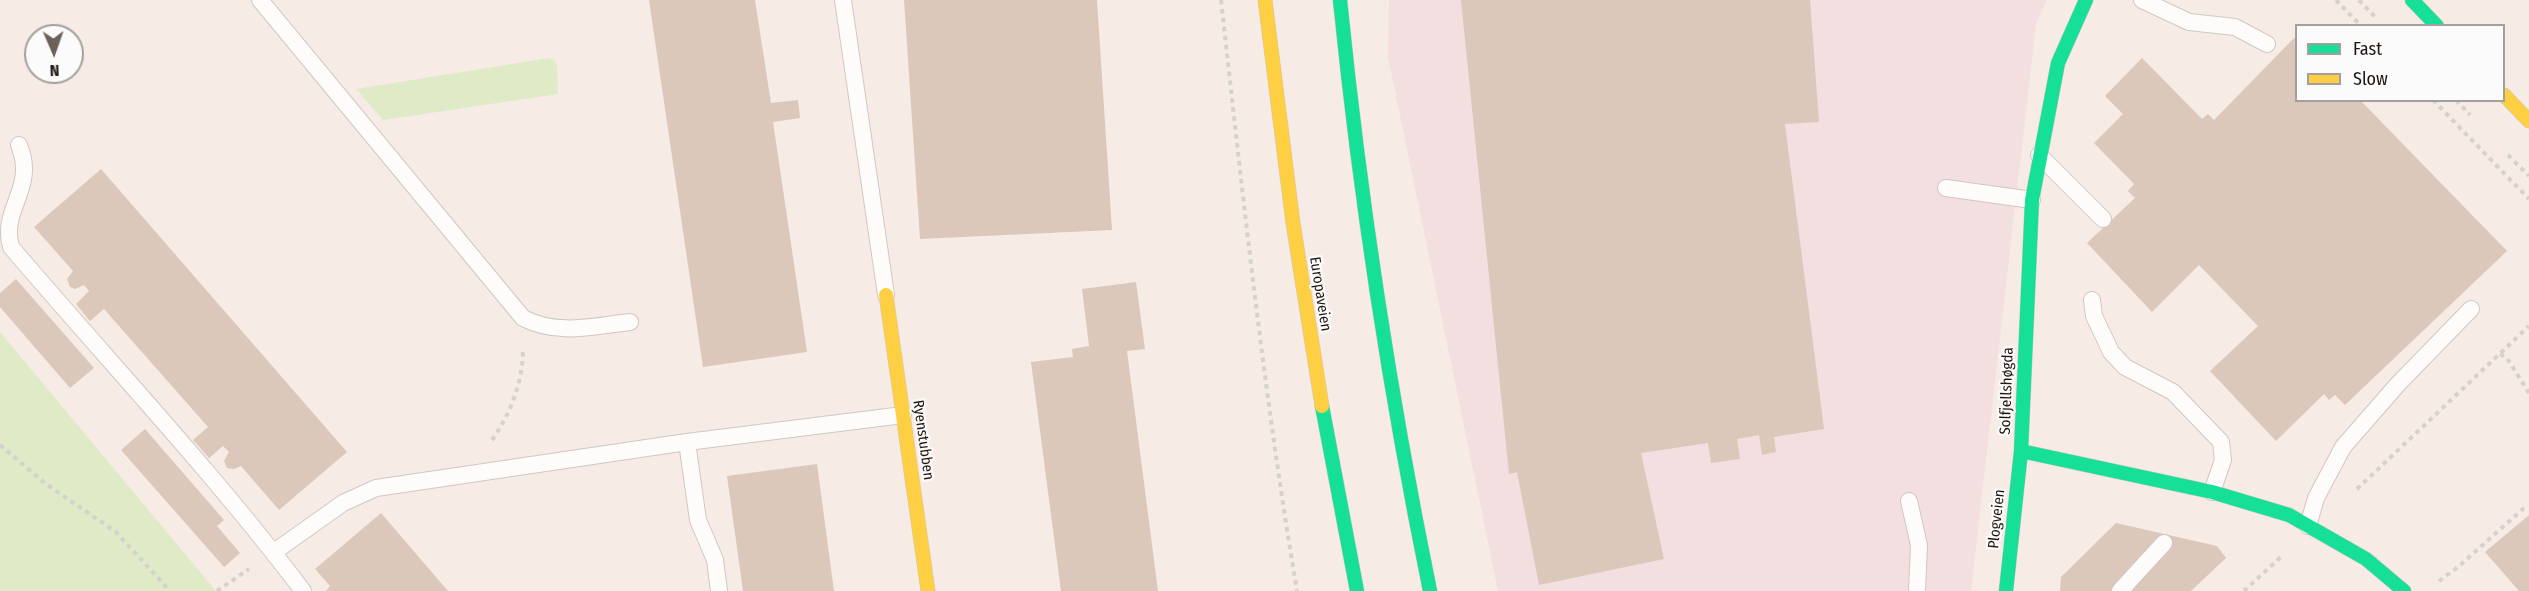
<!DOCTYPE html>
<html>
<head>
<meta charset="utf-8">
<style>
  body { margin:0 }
  #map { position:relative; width:2529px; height:591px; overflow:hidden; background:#f6ebe5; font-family:"Fira Sans Condensed",sans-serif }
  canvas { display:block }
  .legend { position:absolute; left:2295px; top:24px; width:210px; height:78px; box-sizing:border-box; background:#fbfbfb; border:2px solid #a39f9d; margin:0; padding:8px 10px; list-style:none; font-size:18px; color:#20160f }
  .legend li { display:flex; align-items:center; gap:12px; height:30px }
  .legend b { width:30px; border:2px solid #a39f9d }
  .north { position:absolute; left:24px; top:24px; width:60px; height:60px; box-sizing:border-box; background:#fbfbfb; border:2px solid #a39f9d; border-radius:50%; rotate:178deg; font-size:16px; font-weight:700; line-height:24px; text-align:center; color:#20160f }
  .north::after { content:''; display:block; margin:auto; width:21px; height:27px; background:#6b615a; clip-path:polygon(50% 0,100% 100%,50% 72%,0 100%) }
</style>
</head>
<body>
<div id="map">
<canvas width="2529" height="591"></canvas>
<ul class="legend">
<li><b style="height:8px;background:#16e098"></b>Fast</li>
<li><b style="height:8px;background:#ffcf43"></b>Slow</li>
</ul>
<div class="north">N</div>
</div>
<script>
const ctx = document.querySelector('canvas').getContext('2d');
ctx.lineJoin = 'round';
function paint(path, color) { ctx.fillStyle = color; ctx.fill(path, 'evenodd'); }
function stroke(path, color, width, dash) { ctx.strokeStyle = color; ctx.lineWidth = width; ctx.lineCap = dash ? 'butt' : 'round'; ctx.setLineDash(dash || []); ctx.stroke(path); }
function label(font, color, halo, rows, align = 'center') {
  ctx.font = font + ' "Fira Sans Condensed",sans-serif'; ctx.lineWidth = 4.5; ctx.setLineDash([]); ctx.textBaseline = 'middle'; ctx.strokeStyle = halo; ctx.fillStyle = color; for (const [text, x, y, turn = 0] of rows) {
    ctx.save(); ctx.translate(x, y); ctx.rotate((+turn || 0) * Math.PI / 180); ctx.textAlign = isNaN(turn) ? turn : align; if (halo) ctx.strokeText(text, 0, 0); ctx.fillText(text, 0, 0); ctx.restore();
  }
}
paint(new Path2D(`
  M 1389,0 L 2047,0 L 2036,24 L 1971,591 L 1498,591 L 1388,57 Z`), '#f3dfdf');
paint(new Path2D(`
  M 549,58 L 554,60 L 557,66 L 558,94 L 383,120 L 356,89 Z
  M 0,332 L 216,591 L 0,591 Z`), '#dfeac6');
paint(new Path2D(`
  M 649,0 L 755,0 L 771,103 L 798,100 L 800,118 L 773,122 L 807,352 L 703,367 Z
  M 904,0 L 1097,0 L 1112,230 L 920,239 Z
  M 1461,0 L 1810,0 L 1819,122 L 1785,124 L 1824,429 L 1774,437 L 1776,452 L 1762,455 L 1759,435 L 1737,439 L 1740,459 L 1711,463 L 1708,443 L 1641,453 L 1664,559 L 1539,585 L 1517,472 L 1509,474 Z
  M 2296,36 L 2296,100 L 2360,100 L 2507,251 L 2345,405 L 2335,395 L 2329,400 L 2324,394 L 2276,441 L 2210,371 L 2258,326 L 2199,265 L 2152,312 L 2087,243 L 2135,198 L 2128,191 L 2134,184 L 2094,143 L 2123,114 L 2105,96 L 2142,58 L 2202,119 L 2208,114 L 2214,120 Z
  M 101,169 L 347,452 L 279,510 L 241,466 L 234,469 L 227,468 L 224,461 L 229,452 L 223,446 L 209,458 L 193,440 L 208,427 L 104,309 L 90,321 L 76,304 L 89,291 L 84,285 L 75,289 L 70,287 L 67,279 L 73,271 L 34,227 Z
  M 16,279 L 94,368 L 70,388 L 0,307 L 0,293 Z
  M 1136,282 L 1145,349 L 1127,351 L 1158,591 L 1061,591 L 1031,362 L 1073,357 L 1072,349 L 1089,346 L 1082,289 Z
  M 145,429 L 224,520 L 217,526 L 240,553 L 224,567 L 121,450 Z
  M 817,464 L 834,591 L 743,591 L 727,476 Z
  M 381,513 L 448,591 L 326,591 L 330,586 L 315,569 Z
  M 2529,515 L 2529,591 L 2519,591 L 2485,552 Z
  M 2116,523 L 2217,546 L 2226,558 L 2191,591 L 2060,591 L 2061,577 Z`), '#dcc7bb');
const lane = new Path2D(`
  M 260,0 L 523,318 C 558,336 593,326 630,322
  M 843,0 L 886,295
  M 2142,0 L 2189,22 L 2235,27 L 2267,44
  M 19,145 C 37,189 0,208 11,247 C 109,362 212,471 303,591
  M 2039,155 L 2103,219
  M 1946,188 L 2032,200
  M 2092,300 L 2094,316 L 2111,352 L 2125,367 L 2173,392 L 2221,442 L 2223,460 L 2212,492
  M 687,442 L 698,520 L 715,560 L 719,591
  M 1909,501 L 1919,545 L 1917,591
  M 2308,526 L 2316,498 L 2343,447 L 2398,384 L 2471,309
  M 274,552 L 343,503 L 376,488 L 687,442 L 903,415
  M 2120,591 L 2164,543`);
const fast = new Path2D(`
  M 1340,0 C 1360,199 1390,395 1430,591
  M 2412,0 L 2437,26
  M 1322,406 L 1357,591
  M 2021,451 L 2212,492 L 2289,515 L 2366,559 L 2404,591
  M 2006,591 L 2021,451 L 2032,200 L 2058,63 L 2086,0`);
const slow = new Path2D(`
  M 1265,0 L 1293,223 L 1322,406
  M 2504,95 L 2529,121
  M 886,295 L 928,591`);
stroke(lane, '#d1c7c0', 18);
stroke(fast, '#d1c7c0', 15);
stroke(slow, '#d1c7c0', 15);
stroke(new Path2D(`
  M 1221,0 C 1243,197 1264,395 1297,591
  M 2336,0 L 2361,26
  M 2359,0 L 2377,19
  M 2433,100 L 2529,199
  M 2456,100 L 2470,115
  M 2508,155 L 2529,176
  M 2500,354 L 2507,358 L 2529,393
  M 492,440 C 511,413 523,381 523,349
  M 0,445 L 46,484 L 116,532 L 170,591
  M 2357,489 L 2529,326
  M 2439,581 L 2458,567 L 2524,508
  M 217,591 L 249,569
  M 2244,591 L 2283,555`), '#d4d1cf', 4, [4.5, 4.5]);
stroke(lane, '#fefcfb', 16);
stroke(fast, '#16e098', 14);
stroke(slow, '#ffcf43', 14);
label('15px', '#20160f', '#fbfbfb', [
  ["Europaveien",1320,294,81],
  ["Solfjellshøgda",2007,391,-88],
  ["Ryenstubben",923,440,82],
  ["Plogveien",1997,519,-84]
]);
</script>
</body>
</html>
